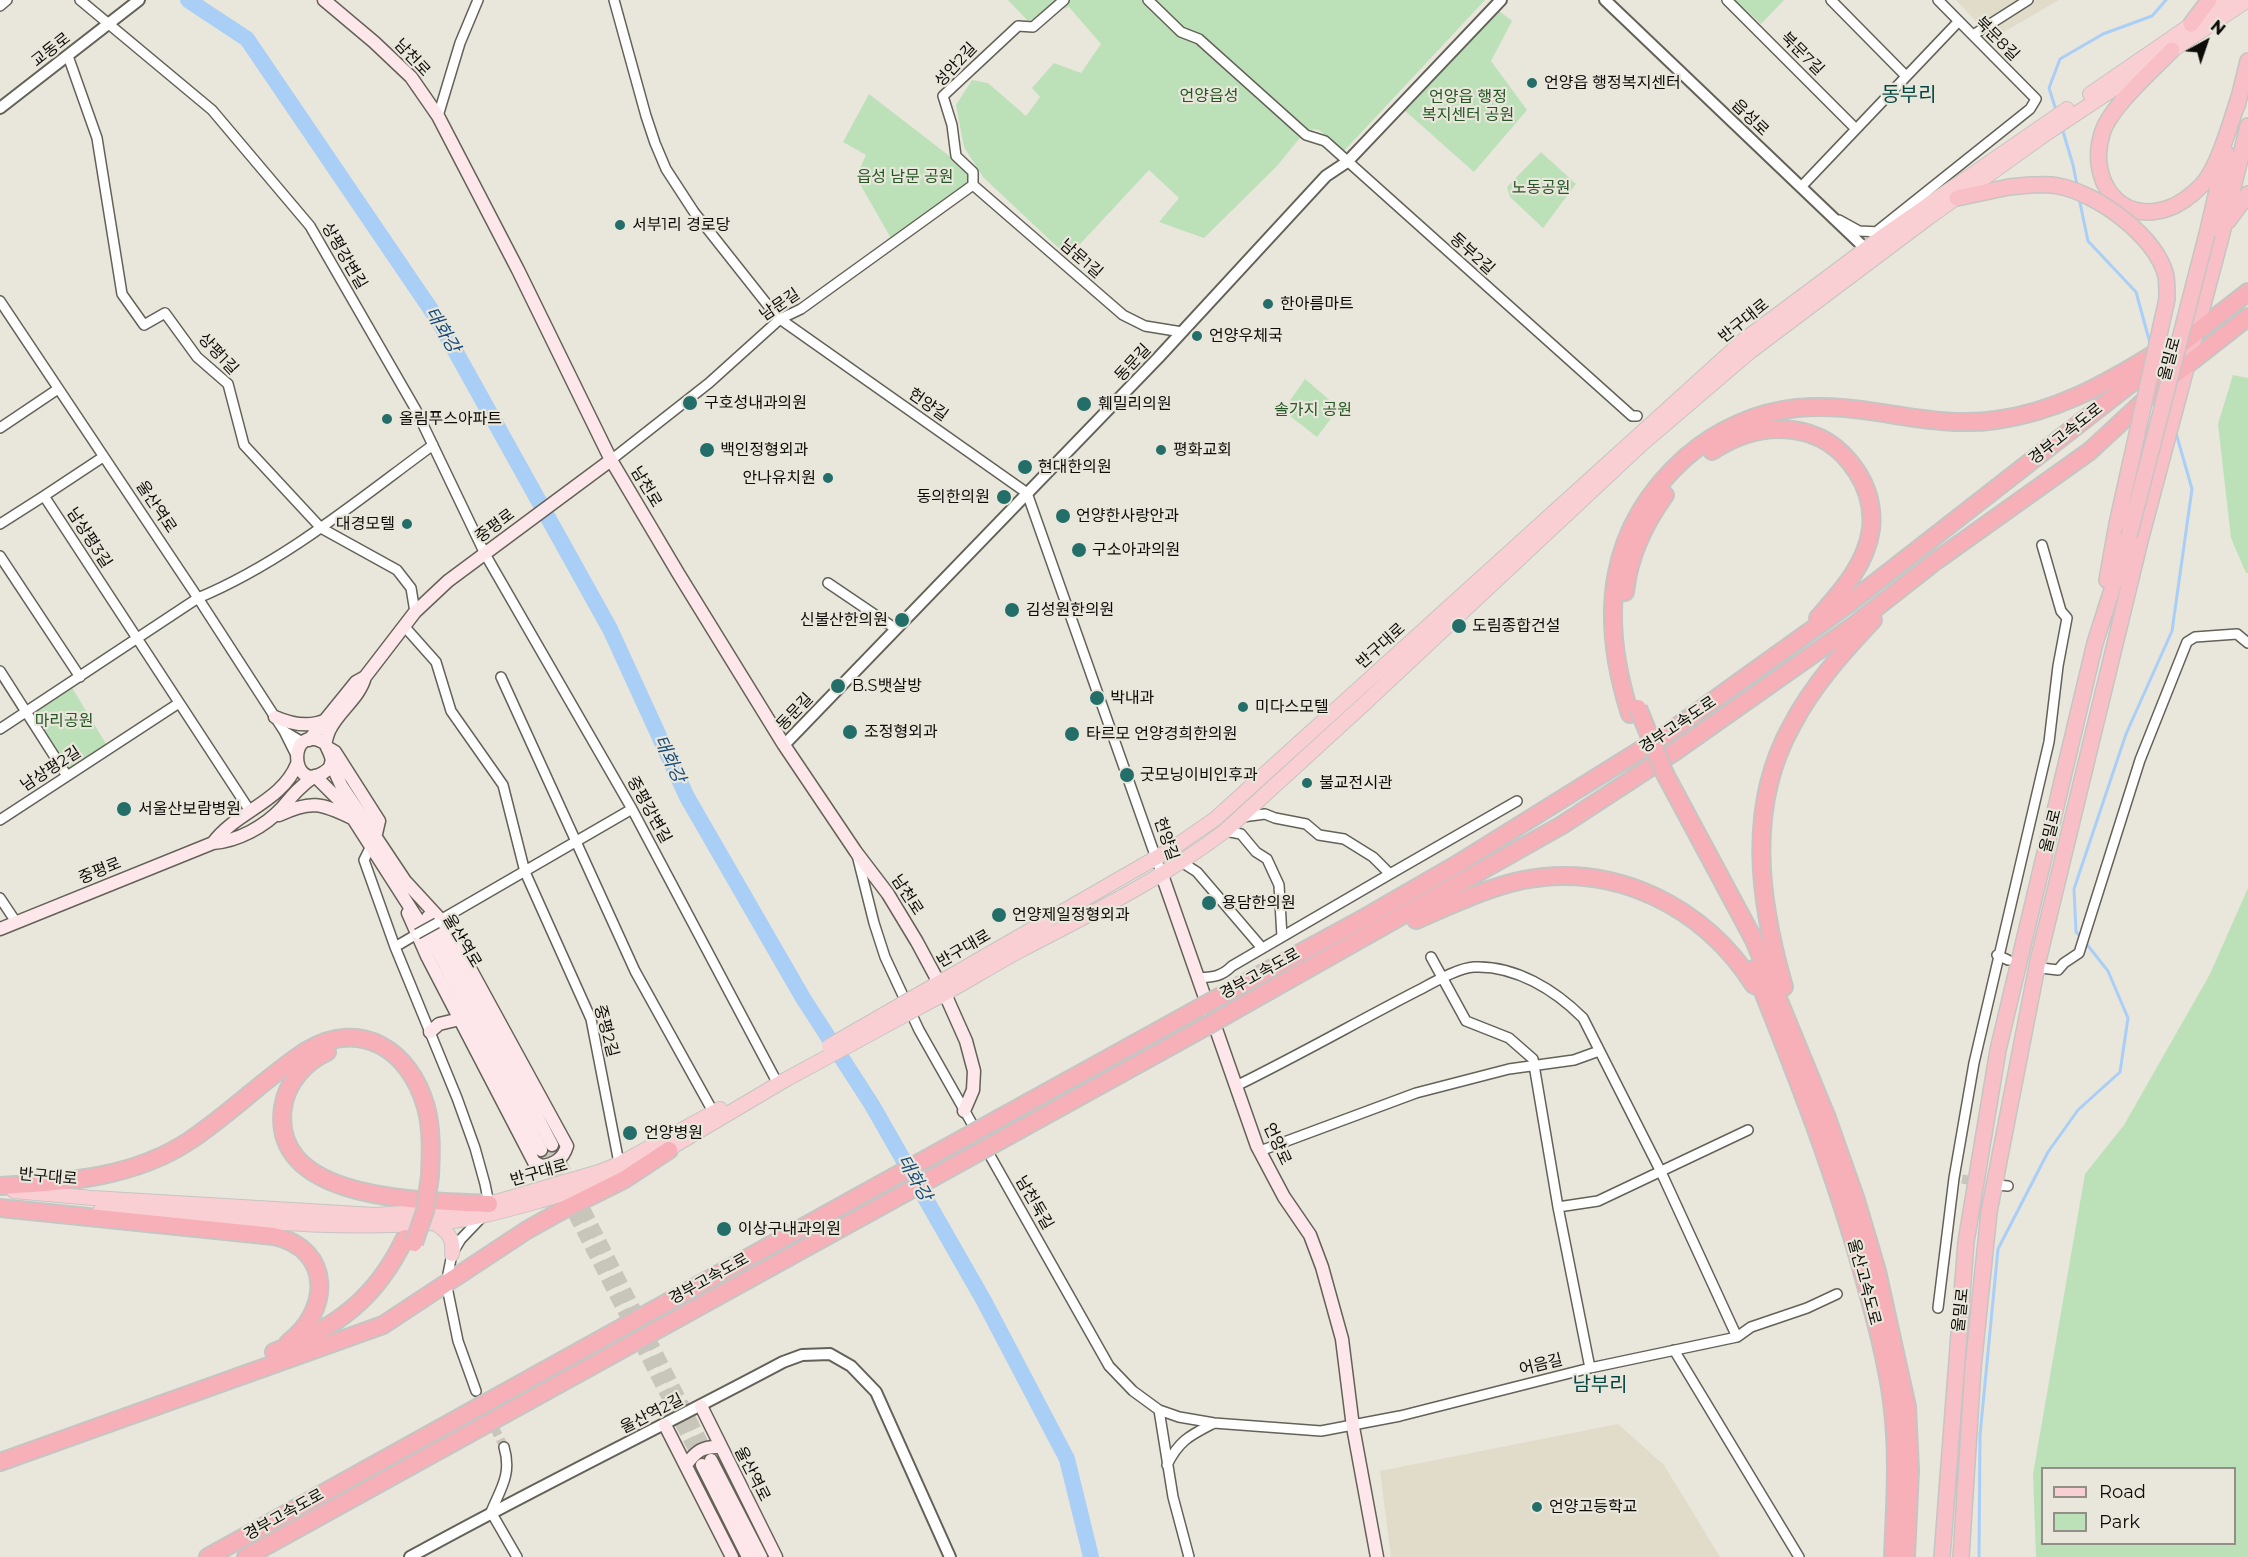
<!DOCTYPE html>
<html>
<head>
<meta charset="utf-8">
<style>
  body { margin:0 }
  #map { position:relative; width:2248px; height:1557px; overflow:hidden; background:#e9e6db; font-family:Montserrat,sans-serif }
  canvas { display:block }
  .legend { position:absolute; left:2041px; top:1467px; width:195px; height:78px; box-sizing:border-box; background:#e9e6db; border:2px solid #918f87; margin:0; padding:8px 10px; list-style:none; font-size:18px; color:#0d0c08 }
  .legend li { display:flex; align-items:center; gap:12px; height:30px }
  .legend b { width:30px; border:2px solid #918f87 }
  .north { position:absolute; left:2176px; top:12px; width:60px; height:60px; -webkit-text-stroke:4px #e9e6db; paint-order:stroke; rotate:40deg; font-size:16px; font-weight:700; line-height:24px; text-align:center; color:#0d0c08 }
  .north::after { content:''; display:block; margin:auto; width:21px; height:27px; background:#0d0c08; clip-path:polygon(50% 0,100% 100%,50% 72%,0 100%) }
</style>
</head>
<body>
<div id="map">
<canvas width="2248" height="1557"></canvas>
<ul class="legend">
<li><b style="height:8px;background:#facfd4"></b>Road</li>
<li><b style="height:16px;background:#bce1b9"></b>Park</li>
</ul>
<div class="north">N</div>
</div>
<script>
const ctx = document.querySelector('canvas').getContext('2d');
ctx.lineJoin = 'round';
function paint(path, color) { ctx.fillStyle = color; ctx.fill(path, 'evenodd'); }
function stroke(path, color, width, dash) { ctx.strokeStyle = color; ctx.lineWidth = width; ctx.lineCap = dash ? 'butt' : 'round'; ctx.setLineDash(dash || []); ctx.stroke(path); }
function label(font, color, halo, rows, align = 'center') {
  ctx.font = font + ' Montserrat,"Noto Sans KR",sans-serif'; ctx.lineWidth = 4.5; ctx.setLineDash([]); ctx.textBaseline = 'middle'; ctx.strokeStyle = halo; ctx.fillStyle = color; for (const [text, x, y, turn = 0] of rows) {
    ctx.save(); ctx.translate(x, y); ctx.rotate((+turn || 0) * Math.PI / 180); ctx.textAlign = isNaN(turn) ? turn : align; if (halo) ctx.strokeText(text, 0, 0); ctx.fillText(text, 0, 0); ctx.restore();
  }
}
paint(new Path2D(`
  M 1956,0 L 2059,0 L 1992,39 Z
  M 1618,1424 L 1664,1465 L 1720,1557 L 1391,1557 L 1380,1471 Z`), '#e0dcc9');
paint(new Path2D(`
  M 1008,0 L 1485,0 L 1344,151 L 1319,130 L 1307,129 L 1277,166 L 1204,238 L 1159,222 L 1179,198 L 1149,170 L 1068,257 L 983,177 L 964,147 L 956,105 L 972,80 L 988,83 L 1026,116 L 1040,97 L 1032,88 L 1054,63 L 1081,73 L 1101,44 L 1069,7 L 1028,21 Z
  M 1735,0 L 1784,0 L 1761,24 Z
  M 1498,10 L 1512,21 L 1491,61 L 1527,110 L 1474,172 L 1403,109 Z
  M 869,94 L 970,172 L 968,183 L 892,240 L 856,177 L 866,155 L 843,142 Z
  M 1541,152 L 1576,184 L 1543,228 L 1510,197 L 1507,187 Z
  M 2233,375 L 2248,378 L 2248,573 L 2246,573 L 2231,538 L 2218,424 Z
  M 1305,379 L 1339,408 L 1317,437 L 1290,416 L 1285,408 Z
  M 71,686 L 108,747 L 69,772 L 30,713 Z
  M 2248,888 L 2248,1557 L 2036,1557 L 2033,1474 L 2085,1174 L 2124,1125 L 2210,974 ZM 2042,1468 L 2234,1468 L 2234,1544 L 2042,1544 Z`), '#bce1b9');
stroke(new Path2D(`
  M 2056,110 L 2049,88 L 2060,59 L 2103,34 L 2152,16 L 2166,0
  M 2062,128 L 2073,165 L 2077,185
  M 2079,198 L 2088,241 L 2136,292 L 2150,343
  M 2081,937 L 2076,932 L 2074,889 L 2126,734 L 2172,631 L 2192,489 L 2176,433
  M 1979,1557 L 1980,1435 L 1998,1249 L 2048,1152 L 2078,1110 L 2120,1072 L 2128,1018 L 2108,971 L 2085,942`), '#aacff6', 3);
stroke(new Path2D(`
  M 188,0 L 247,39 L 438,320 L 610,629 L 687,797 L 803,998 L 872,1105 L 984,1301 L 1067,1459 L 1091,1557`), '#aacff6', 16);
stroke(new Path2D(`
  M 1962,1179 L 1997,1185
  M 476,1391 L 504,1447`), '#c8c5bb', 9, [9, 4.5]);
stroke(new Path2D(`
  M 552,1145 L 709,1456
  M 541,1150 L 700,1461`), '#c8c5bb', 12, [12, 6]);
const minor = new Path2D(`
  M 80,0 L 212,110 L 310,226 L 416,410 L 485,554 L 632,809 L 778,1084
  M 614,0 L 646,116 L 655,143 L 666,169 L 694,212 L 770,308 L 780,319 L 1027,493 L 1162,875
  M 1148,0 L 1181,32 L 1199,39 L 1306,135 L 1325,141 L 1632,416 L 1637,416
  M 1727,0 L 1856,129
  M 1831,0 L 1906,76
  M 0,6 L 7,0
  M 1973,35 L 2028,0
  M 68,56 L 97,138 L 122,294 L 144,325 L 165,313 L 197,357 L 228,384 L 244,445 L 321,528 L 397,570 L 411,588 L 415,612
  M 438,116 L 460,43 L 478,0
  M 973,185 L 1123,315 L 1145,326 L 1182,332
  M 973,185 L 973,172 L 956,156 L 952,125 L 943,96 L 1018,26 L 1033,27 L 1064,0
  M 1801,187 L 1959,21
  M 1839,220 L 1859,231 L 1880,232
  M 1876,232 L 2030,109 L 2036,99 L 1938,0
  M 0,301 L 198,598 L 284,731
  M 0,428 L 58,389
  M 611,460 L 709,383 L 780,319 L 801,309 L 973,185
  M 44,496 L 103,457
  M 0,524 L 44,496 L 250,811
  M 0,556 L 80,677
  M 828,583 L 896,629
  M 404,626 L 436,662 L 451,711 L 503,785 L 525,872 L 591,1019 L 620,1168
  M 0,671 L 67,776
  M 501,677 L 635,971 L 716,1117
  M 0,729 L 198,598 C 284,562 358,500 433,445
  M 296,755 L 284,731 L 304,743
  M 0,820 L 179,703
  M 1225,831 L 1241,834 L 1256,852 L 1267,859 L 1279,885 L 1282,937
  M 371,846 L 364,860 L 395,947 L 457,1098 L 475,1148 L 485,1184 L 489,1204 L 483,1216 L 461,1239 L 452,1254 L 448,1274
  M 857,855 L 874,923 L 885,957 L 919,1030 L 1109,1366 L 1133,1391 L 1159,1410 L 1173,1497 L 1189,1557
  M 1183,863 L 1197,872 L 1262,948
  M 1390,874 L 1517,801
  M 0,898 L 16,922
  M 437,922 L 632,809
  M 395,947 L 417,934
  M 1997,955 L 2008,960
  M 1431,957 L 1466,1021 L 1509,1038 L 1533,1059 L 1558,1207 L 1590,1368
  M 2041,968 L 2058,970 L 2064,963 L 2079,953 L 2140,760 L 2187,642 L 2195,637 L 2237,634 L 2248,643
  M 1198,978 C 1213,977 1221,977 1232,966 L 1390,874 L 1373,857 L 1344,839 L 1319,835 L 1306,824 L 1275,818 L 1265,814 L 1242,817
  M 1236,1086 C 1297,1056 1355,1023 1415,992 C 1431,984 1457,968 1474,967 C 1515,965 1555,990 1583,1018 L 1661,1172 L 1737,1337 L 1751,1327 L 1807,1308 L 1837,1294
  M 1260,1151 L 1416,1093 L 1509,1069 L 1574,1060 L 1599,1051
  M 1997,1185 L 2008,1186
  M 1558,1207 L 1598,1201 L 1748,1130
  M 448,1292 L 458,1341 L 476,1391
  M 1938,1308 L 1954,1178 L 1974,1063 L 2049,742 L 2058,666 L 2067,618 L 2061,611 L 2042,545
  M 1674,1350 L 1799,1557
  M 1159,1410 L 1179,1417 L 1214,1423 L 1321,1431 L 1400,1416 L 1590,1368 L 1737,1337
  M 504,1447 C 512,1474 501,1488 491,1512 L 517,1557
  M 1167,1465 C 1179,1440 1191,1435 1214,1423`);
const tertiary = new Path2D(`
  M 1605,0 L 1869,252
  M 0,108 L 139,0
  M 784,745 L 1158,358 L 1326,176 L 1347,162 L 1501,0
  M 410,1557 C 533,1489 659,1428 783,1362 L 802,1355 L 830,1354 L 851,1366 L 876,1392 L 950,1557`);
const secondary = new Path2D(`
  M 324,0 L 374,42 L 411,77 L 438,116 L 518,270 L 611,460 L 678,573 L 784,745 L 856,852 L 888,894 L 917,942 L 945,994 L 966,1041 L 974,1071 L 973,1090 L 964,1111
  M 365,677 L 415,612 L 448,581 L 611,460
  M 275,717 C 291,724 309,728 326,720
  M 309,740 L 356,682 L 365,677 C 359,699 338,711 329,731 C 328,734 325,741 326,745 C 330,755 338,764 323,773 C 289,794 287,719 326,744
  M 330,749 L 335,752 L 379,821 L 375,838
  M 331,763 L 341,785 L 409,887
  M 297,764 C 282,802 235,812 213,843 C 238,841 264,827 282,808 C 292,796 301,785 315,776 L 345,806 L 438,951 L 541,1150
  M 279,815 C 311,800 321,803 352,818
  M 1162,875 L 1257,1146 L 1284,1197 L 1310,1235 L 1322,1267 L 1342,1339 L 1353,1427 L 1377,1557
  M 406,882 L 441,920 L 455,941 L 567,1146 C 563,1159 555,1164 542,1166 L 534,1162 L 427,956 L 408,913
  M 428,917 L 453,955 L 552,1145
  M 0,929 L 213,843
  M 430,1032 L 439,1024 L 460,1019
  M 701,1406 L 776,1557
  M 665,1425 L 732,1557
  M 711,1460 L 761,1557
  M 686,1465 C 696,1451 703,1446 720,1447
  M 702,1465 L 748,1557`);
const primary = new Path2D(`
  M 2090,94 L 2227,0
  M 916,996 L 1173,848 L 1215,819 L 1745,339 L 1883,236 L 2067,109
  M 923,1005 C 957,988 989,967 1023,949 C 1092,913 1162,879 1225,831 L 1364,704 L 1642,444 L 1751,351 L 1928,218 L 2047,133 L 2248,0
  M 660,1154 L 785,1080
  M 14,1191 L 92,1198 L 375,1215 L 447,1210 L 489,1204 L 599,1172 L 619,1164 L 720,1109
  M 100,1211 C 211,1217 324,1231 435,1223 C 473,1220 510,1209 546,1199 C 573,1191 602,1183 627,1170
  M 435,1223 C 448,1232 454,1238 452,1254`);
const trunk = new Path2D(`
  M 2191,24 L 2209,0
  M 2172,50 C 2153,70 2109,108 2102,134 C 2088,178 2118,226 2169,208 C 2181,204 2193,194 2202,185 C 2218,168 2232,119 2239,97
  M 2237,106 L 2248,61
  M 1957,198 L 2009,187 L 2030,185
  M 2228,221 L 2248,194
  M 2207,234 L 2226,153
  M 2107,580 L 2117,524
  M 1942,1557 L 1966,1242 L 1998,1050 L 2095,643 L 2129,536
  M 1961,1557 L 1973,1368 L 1989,1212 L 2038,961 L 2141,537 L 2221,237 L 2248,126`);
const motorway = new Path2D(`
  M 1712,451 C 1761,419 1823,419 1857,472 C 1868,489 1873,509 1871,529 C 1866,565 1841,592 1818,618
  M 1625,592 C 1629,556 1644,524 1665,495
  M 1630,714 C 1599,617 1606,528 1686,457 C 1717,430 1757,412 1797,408 C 1864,401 1929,430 1996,420 C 2055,412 2104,385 2154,354
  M 1665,774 L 1754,940 L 1827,1118 L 1856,1200 L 1877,1271 L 1907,1407 L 1910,1470 L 1906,1557
  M 1416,920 C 1451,905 1486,888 1523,880 C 1616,862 1704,907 1754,985
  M 1754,969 C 1795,1071 1836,1175 1865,1282 C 1876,1322 1887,1362 1892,1402 C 1899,1454 1895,1505 1893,1557
  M 1784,987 C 1759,901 1746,807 1792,725 C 1813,685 1843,652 1873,620
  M 1228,992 L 1366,917 L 1456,865 L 1668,733 L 1848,604 L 2248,292
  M 1235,1010 L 1562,825 L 1677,750 L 1853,626 L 1937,560 L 2090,451 L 2160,386 L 2248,317
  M 327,1052 C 305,1062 287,1082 283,1107 C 269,1204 428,1200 489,1204
  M 1000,1118 L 1201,1007
  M 1010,1135 L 1207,1026
  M 0,1186 C 66,1182 133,1178 189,1141 C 230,1114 265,1078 306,1051 C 361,1018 410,1050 426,1107 C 432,1129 431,1153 430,1176
  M 0,1208 L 274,1236 C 333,1249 331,1311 288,1343
  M 274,1352 C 336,1328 376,1299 405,1238
  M 0,1462 L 383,1325 L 527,1230 L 561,1211 L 625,1179 L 669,1150
  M 208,1557 L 778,1241
  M 246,1557 L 787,1258`);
stroke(minor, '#646258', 12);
stroke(tertiary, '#646258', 14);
stroke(secondary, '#646258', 15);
stroke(primary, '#c5c5c4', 16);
stroke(trunk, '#c5c5c4', 18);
stroke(motorway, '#c5c5c4', 20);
stroke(minor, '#fff', 9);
stroke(tertiary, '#fff', 10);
stroke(secondary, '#fde7ea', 12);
stroke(primary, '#facfd4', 14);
stroke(trunk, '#f8bfc6', 15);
stroke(motorway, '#f7afb8', 16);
const minorBridge = new Path2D(`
  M 417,934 L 437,923`);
const primaryBridge = new Path2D(`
  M 829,1046 L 916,996
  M 785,1080 L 923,1005`);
const trunkBridge = new Path2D(`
  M 2030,185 C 2039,185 2049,184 2058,186 C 2097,193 2156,236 2166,276 C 2167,283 2167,292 2167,299 L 2117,524
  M 2129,536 L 2207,234`);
const motorwayBridge = new Path2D(`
  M 1638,708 L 1665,774
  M 1201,1007 L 1228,992
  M 1207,1026 L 1235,1010
  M 778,1241 L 1000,1118
  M 414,1243 L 425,1211 L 430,1176
  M 787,1258 L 1010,1135`);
stroke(minorBridge, '#646258', 12, []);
stroke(primaryBridge, '#c5c5c4', 16, []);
stroke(trunkBridge, '#c5c5c4', 18, []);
stroke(motorwayBridge, '#c5c5c4', 20, []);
stroke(minorBridge, '#fff', 9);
stroke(primaryBridge, '#facfd4', 14);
stroke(trunkBridge, '#f8bfc6', 15);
stroke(motorwayBridge, '#f7afb8', 16);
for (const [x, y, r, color] of [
  [1532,83,6,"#246e69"],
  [620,225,6,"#246e69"],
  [1268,304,6,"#246e69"],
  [1197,336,6,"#246e69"],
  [690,403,8,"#246e69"],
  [1084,404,8,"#246e69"],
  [387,419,6,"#246e69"],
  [707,450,8,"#246e69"],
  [1161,450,6,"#246e69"],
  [1025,467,8,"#246e69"],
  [828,478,6,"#246e69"],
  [1004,497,8,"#246e69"],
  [1063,516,8,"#246e69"],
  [407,524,6,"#246e69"],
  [1079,550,8,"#246e69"],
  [1012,610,8,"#246e69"],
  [902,620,8,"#246e69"],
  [1459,626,8,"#246e69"],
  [838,686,8,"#246e69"],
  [1097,698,8,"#246e69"],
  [1243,707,6,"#246e69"],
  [850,732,8,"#246e69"],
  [1072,734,8,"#246e69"],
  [1127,775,8,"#246e69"],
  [1307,783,6,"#246e69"],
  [124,809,8,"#246e69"],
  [1209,903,8,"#246e69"],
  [999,915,8,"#246e69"],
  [630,1133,8,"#246e69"],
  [724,1229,8,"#246e69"],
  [1537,1507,6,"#246e69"]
]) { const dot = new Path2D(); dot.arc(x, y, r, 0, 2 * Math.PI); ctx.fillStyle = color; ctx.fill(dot); stroke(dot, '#e9e6db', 2); }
label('16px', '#0d0c08', '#e9e6db', [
  ["북문8길",1997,39,45],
  ["교동로",51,50,-38],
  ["북문7길",1802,54,45],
  ["남천로",412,58,47],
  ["성안2길",956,65,-47],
  ["읍성로",1750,118,44],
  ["동부2길",1472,254,42],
  ["상평강변길",344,256,60],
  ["남문1길",1081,259,41],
  ["남문길",780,305,-34],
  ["반구대로",1744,321,-39],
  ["상평1길",218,354,47],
  ["울밀로",2170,359,-75],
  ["동문길",1133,363,-47],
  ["헌양길",928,405,35],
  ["경부고속도로",2066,434,-38],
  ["남천로",646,487,59],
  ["울산역로",156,507,56],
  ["중평로",495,526,-37],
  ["남상평3길",89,538,57],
  ["반구대로",1381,646,-42],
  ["동문길",795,712,-46],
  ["경부고속도로",1678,725,-34],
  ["남상평2길",51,769,-33],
  ["중평강변길",649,810,61],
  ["울밀로",2051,831,-76],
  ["헌양길",1166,839,71],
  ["중평로",100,871,-22],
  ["남천로",907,895,57],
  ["울산역로",462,941,59],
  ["반구대로",964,949,-30],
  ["경부고속도로",1260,974,-29],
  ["중평2길",606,1031,75],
  ["언양로",1277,1144,65],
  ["반구대로",539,1173,-16],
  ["반구대로",48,1177,5],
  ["남천둑길",1034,1203,60],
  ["경부고속도로",709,1279,-29],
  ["울산고속도로",1864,1282,75],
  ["울밀로",1961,1310,-84],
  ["어음길",1541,1365,-14],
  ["울산역2길",652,1414,-27],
  ["울산역로",752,1474,63],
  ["경부고속도로",284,1515,-29]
]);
label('16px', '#0d0c08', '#e9e6db', [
  ["언양읍 행정복지센터",1544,83],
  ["서부1리 경로당",632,225],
  ["한아름마트",1280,304],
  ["언양우체국",1209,336],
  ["구호성내과의원",704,403],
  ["훼밀리의원",1098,404],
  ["올림푸스아파트",399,419],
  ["백인정형외과",720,450],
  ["평화교회",1173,450],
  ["현대한의원",1038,467],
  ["안나유치원",816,478,"right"],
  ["동의한의원",990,497,"right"],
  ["언양한사랑안과",1076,516],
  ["대경모텔",395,524,"right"],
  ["구소아과의원",1092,550],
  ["김성원한의원",1026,610],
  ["신불산한의원",888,620,"right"],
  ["도림종합건설",1472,626],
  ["B.S뱃살방",852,686],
  ["박내과",1110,698],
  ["미다스모텔",1255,707],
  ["조정형외과",864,732],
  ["타르모 언양경희한의원",1086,734],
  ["굿모닝이비인후과",1140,775],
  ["불교전시관",1319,783],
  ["서울산보람병원",138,809],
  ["용담한의원",1222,903],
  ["언양제일정형외과",1012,915],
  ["언양병원",644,1133],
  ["이상구내과의원",738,1229],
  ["언양고등학교",1549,1507]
], 'left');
label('16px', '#245724', '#e9e6db', [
  ["언양읍성",1209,96],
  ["언양읍 행정",1468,97],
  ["복지센터 공원",1468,115],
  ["읍성 남문 공원",905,177],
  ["노동공원",1541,188],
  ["솔가지 공원",1313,410],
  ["마리공원",64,721]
]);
label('italic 18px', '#174e7d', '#e9e6db', [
  ["태화강",442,330,59],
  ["태화강",669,759,65],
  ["태화강",914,1178,60]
]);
label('20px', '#044642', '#e9e6db', [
  ["동부리",1909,95],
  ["남부리",1600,1385]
]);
</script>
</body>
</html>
